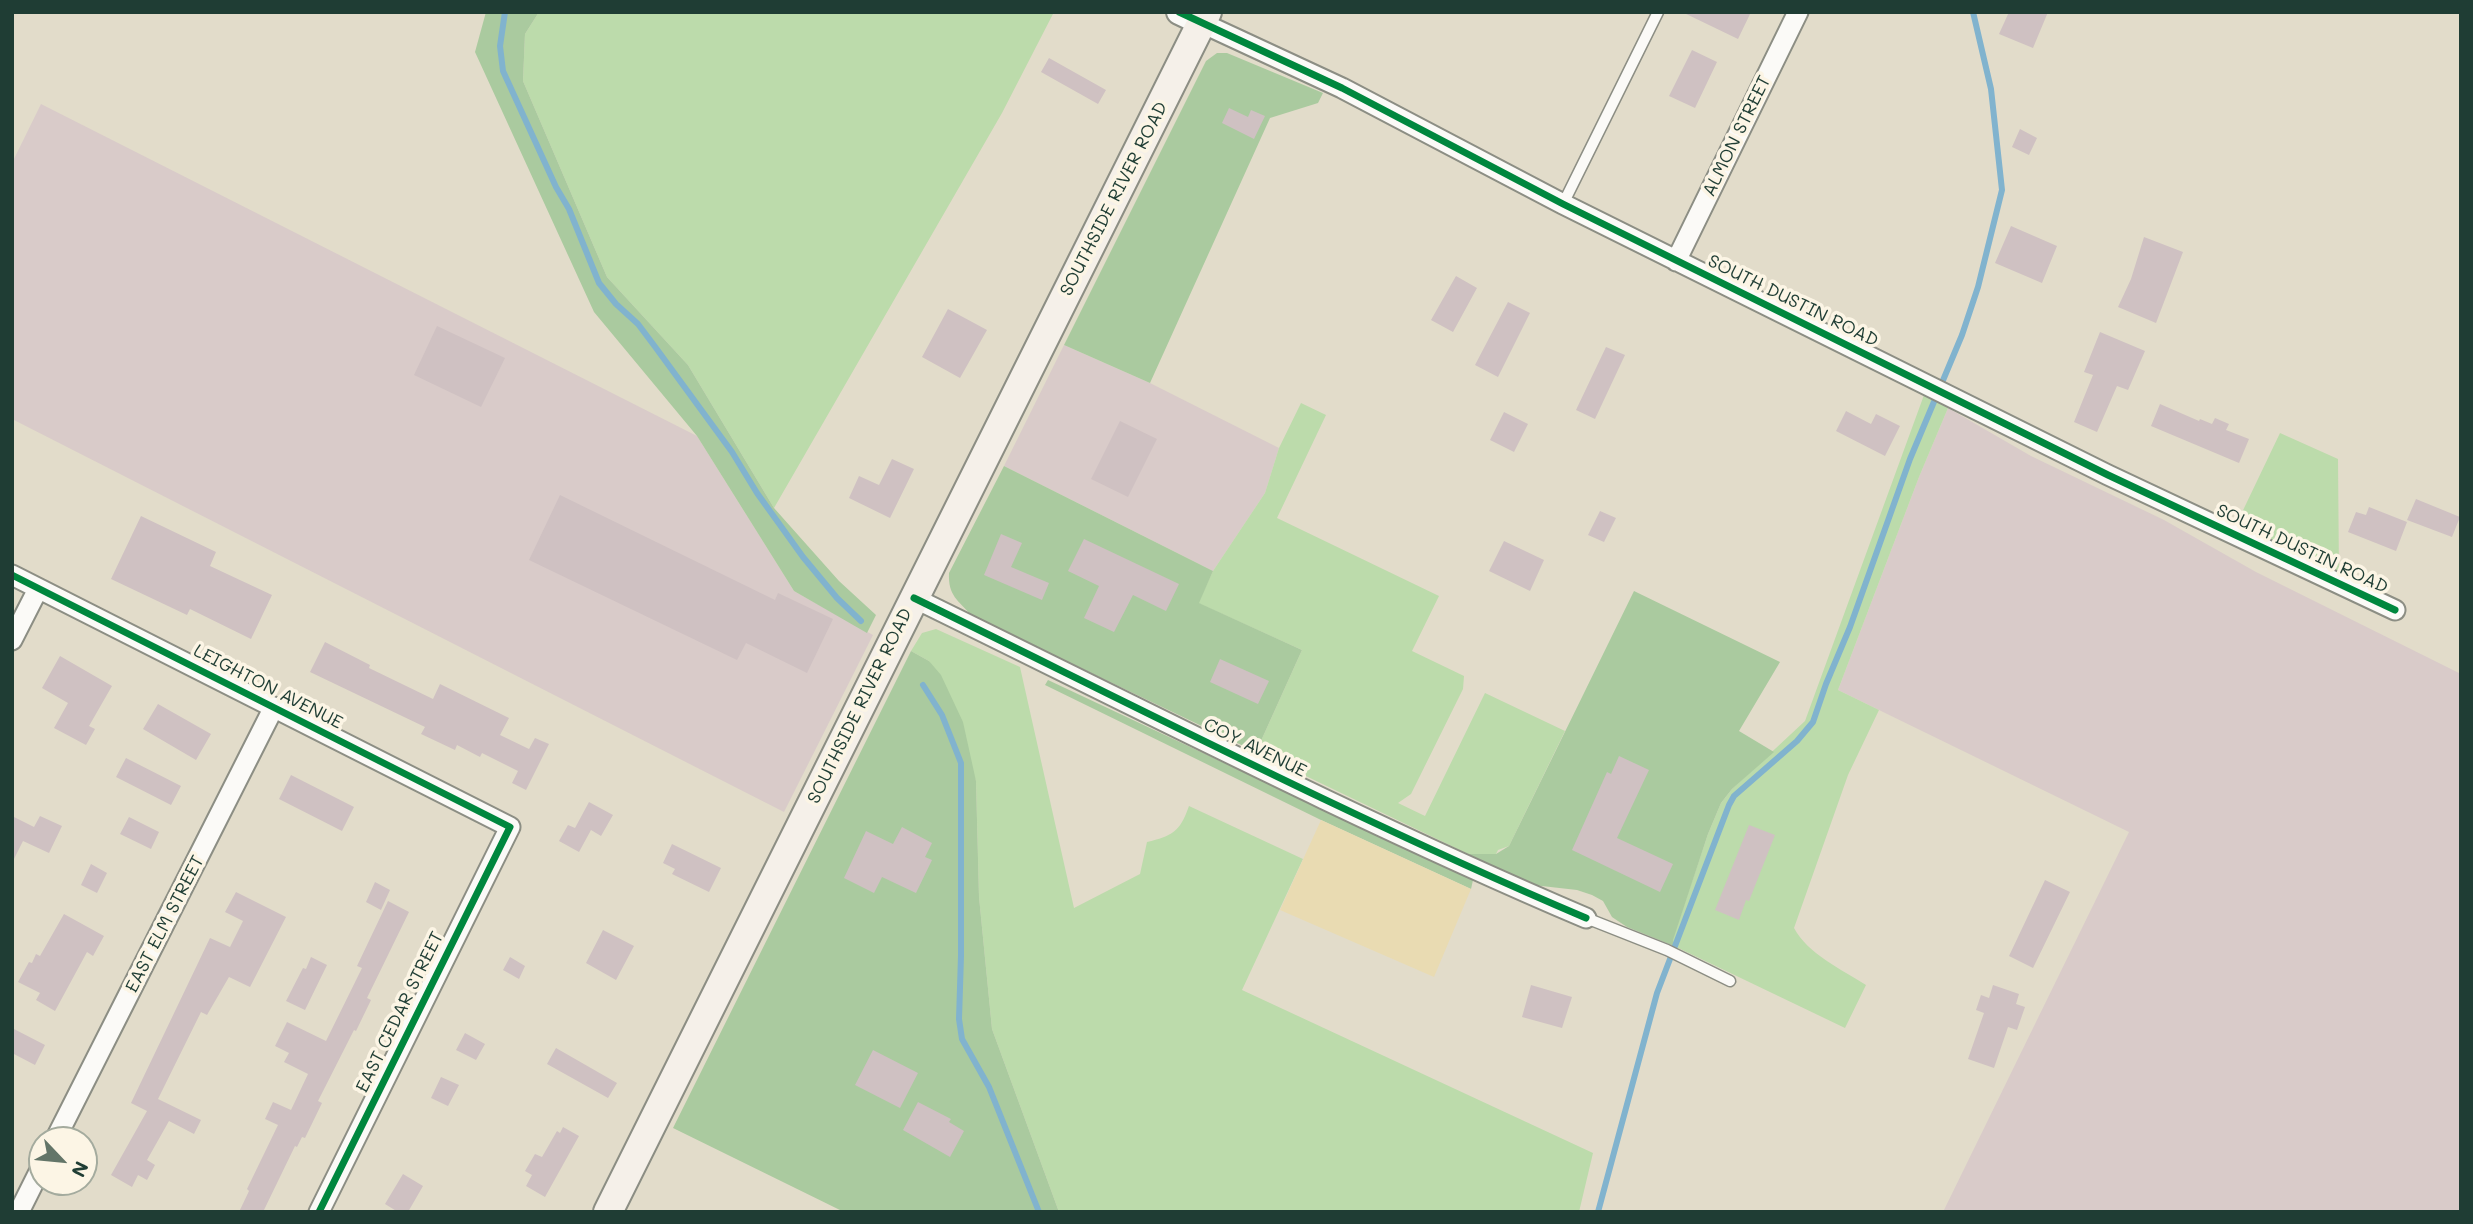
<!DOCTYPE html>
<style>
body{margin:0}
#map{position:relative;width:2473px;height:1224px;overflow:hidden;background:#e2dcca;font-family:Mali,sans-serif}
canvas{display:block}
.frame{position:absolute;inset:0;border:14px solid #1f3d34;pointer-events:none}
.north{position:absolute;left:28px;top:1126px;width:70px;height:70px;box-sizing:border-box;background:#fcf5e5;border:2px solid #a4ab9e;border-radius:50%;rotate:116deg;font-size:19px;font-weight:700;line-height:28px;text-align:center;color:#1f3d34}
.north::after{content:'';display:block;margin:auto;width:24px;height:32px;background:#637568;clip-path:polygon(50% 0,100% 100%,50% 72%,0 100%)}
</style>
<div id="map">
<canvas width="2473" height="1224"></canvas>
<div class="frame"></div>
<div class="north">N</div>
</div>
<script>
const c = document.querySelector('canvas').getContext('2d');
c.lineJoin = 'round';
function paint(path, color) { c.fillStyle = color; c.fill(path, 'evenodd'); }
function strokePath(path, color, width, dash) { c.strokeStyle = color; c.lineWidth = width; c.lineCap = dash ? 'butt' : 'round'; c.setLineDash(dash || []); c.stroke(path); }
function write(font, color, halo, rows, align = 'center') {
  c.font = font + ' Mali,sans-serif'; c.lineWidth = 7; c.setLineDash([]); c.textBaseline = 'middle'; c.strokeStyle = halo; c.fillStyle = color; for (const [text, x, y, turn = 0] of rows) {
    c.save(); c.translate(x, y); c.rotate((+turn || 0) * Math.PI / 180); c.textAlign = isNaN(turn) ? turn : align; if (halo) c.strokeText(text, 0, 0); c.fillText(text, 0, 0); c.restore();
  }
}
paint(new Path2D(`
 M41 104 697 436 794 591 873 635 784 812 12 419V163Z
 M1064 345 1150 383 1279 448 1265 493 1213 571 1004 466Z
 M1948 408 2031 456 2164 520 2256 572 2461 674V1212H1943L2129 832 1838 690 1919 477Z`), '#d9cbc9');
paint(new Path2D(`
 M539 12H1054L1002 113 774 508 688 365 607 277 523 81 525 34Z
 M1924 395 1948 408 1919 477 1838 690 1879 710 1848 775 1794 928C1808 954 1841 969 1866 985L1845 1028 1674 946 1672 941 1708 834 1721 803 1732 789 1805 721Z
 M1301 403 1326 415 1277 518 1439 596 1412 651 1464 676 1463 689 1411 794 1398 803 1425 816 1485 693 1565 731 1509 846 1498 850 1496 854H1468L1256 752 1302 650 1198 603 1213 571 1265 493 1279 448Z
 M2280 433 2338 459 2339 576 2235 527Z
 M936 629 1020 667 1074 908 1140 874 1147 842C1172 836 1180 832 1189 806L1303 859 1242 990 1593 1153 1579 1212H1059L992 1029 979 897 976 781 929 661 911 651 922 633Z`), '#bcdbab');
paint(new Path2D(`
 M486 12H539L525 34 523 81 607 277 688 365 774 508 839 581 876 615 867 633 794 591 697 436 594 312 475 52Z
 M1217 53H1227L1323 93 1318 103 1270 118 1150 383 1064 345 1206 61Z
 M1004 466 1213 571 1199 603 1302 650 1256 752 972 616C958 600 948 596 949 573Z
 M1634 591 1780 662 1739 731 1774 752 1732 789 1721 803 1708 834 1673 940 1674 946 1627 927 1612 917 1603 901 1592 895 1577 890 1533 885 1468 854H1496L1509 846Z
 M911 651 929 661 941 675 963 722 976 781 979 897 992 1029 1059 1212H844L673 1128Z
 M1048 680 1473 880 1471 889 1321 820 1045 685Z`), '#aaca9f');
paint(new Path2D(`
 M1321 820 1471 889 1434 977 1280 910Z`), '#e9dbb2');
strokePath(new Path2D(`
 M505 12 500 46 503 71 556 187 569 209 599 283 616 304 638 324 656 348 732 452 757 493 803 557 837 598 861 621
 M923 685 942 715 961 763V956L959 1019 962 1039 989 1087 1039 1212
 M1598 1212 1657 993 1729 805 1734 796 1797 741 1813 722 1826 684 1850 627 1910 459 1962 335 1978 287 2002 190 1991 89 1973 12`), '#81b3ce', 6);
paint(new Path2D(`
 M1682 12H1751L1738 39Z
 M2009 12H2048L2033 48 1999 34Z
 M1692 50 1717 62 1695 108 1669 96Z
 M1049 58 1106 90 1098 104 1041 72Z
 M1229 108 1248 117 1251 110 1265 116 1254 139 1222 123Z
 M2020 129 2037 138 2029 155 2012 147Z
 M2011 226 2057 246 2042 283 1995 263Z
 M2144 237 2183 252 2156 323 2118 307 2131 279Z
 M1456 276 1477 288 1453 332 1431 320Z
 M1508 302 1530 313 1498 377 1475 365Z
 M948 309 987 330 960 378 922 357Z
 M437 326 505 358 481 407 414 375Z
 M2100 332 2145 351 2128 390 2117 386 2097 432 2074 422 2093 375 2084 372Z
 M1606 347 1625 355 1595 419 1576 410Z
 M2160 404 2199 421 2200 419 2212 424 2215 418 2229 424 2226 430 2249 439 2239 463 2151 426Z
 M1846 411 1871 424 1876 414 1900 426 1885 456 1836 431Z
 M1504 412 1528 424 1514 452 1490 440Z
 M1120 421 1157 439 1128 497 1091 479Z
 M892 459 914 469 890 518 849 498 859 476 879 485Z
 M560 495 775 600 778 593 833 619 807 673 746 643 737 660 529 560Z
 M2416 499 2460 517 2452 537 2407 520Z
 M2369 507 2407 522 2396 551 2348 532 2356 512 2366 515Z
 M1600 511 1616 518 1604 542 1588 535Z
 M141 516 216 552 210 566 272 595 251 639 190 609 187 615 111 579Z
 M1001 534 1022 543 1011 567 1049 583 1042 600 984 575Z
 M1084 539 1179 584 1166 611 1133 595 1114 632 1084 618 1099 586 1068 571Z
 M1504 541 1544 560 1530 591 1489 571Z
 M325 642 370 665 369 668 433 699 440 684 509 718 500 735 529 749 535 738 549 744 526 790 512 783 518 771 482 753 480 757 457 745 455 750 421 734 425 727 310 672Z
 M60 656 112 686 89 726 95 729 86 745 54 728 68 703 42 688Z
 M1220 659 1269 681 1258 704 1210 682Z
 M158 704 211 734 196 760 143 729Z
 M1619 756 1649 770 1617 838 1673 864 1660 892 1572 850 1607 772 1611 774Z
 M126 758 181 786 171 805 116 777Z
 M291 775 354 807 342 831 279 799Z
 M589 802 613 815 601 836 591 830 579 852 559 841 568 825 575 828Z
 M12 816 34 827 40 816 62 826 49 853 23 841 12 863Z
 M129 817 159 832 151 849 120 834Z
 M1749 825 1775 835 1749 901 1746 900 1739 920 1715 910Z
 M902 827 932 843 925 857 932 860 916 893 882 877 874 893 844 878 866 831 893 844Z
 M672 844 721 868 709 892 672 874 675 869 663 863Z
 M91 864 107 873 97 893 81 885Z
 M2045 880 2070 892 2033 968 2009 956Z
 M375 882 390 890 381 910 366 902Z
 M236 892 286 917 250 987 229 977 207 1015 201 1012 158 1099 201 1120 194 1134 169 1121 147 1160 155 1165 147 1180 138 1175 132 1187 111 1175 147 1111 131 1103 210 938 230 947 243 921 225 912Z
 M388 901 409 912 367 998 371 1000 356 1031 354 1030 318 1101 322 1103 305 1138 302 1137 297 1147 295 1146 263 1212H239L249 1191 247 1189 278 1125 265 1119 273 1102 291 1110 308 1074 284 1062 289 1053 275 1046 287 1022 326 1041 362 968 357 966Z
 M64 914 104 936 93 956 87 952 55 1011 36 1000 40 993 18 982 29 962 32 963 36 954 40 956Z
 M603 930 634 946 616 980 586 963Z
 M311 957 327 965 305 1010 286 1001 303 968 306 969Z
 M510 957 525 966 519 979 503 970Z
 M1531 985 1572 997 1562 1028 1522 1017Z
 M1993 985 2019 994 2016 1004 2025 1007 2017 1030 2008 1027 1994 1068 1968 1059 1984 1013 1976 1010 1981 995 1989 998Z
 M12 1028 45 1045 35 1065 12 1053Z
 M465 1033 485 1044 476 1060 456 1050Z
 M556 1048 617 1083 608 1098 547 1064Z
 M873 1050 918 1073 900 1108 855 1085Z
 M441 1077 459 1085 448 1106 431 1098Z
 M918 1102 951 1119 949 1122 964 1131 950 1157 903 1130Z
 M563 1127 579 1136 545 1197 526 1186 532 1175 525 1171 535 1154 542 1157 557 1131 560 1133Z
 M403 1174 423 1186 408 1212H398L385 1204Z`), '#cfc1c2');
const service = new Path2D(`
 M1563 204 1658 12
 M1586 918 1667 950 1730 981`);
const minor = new Path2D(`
 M1202 23 1342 88 1563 204 2108 475 2395 610
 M1676 261 1798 12
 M12 575 510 827 319 1212
 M914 598C1137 707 1358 821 1586 918
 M12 640 38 589
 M55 1140 274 707
 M19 1212 42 1166`);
const tertiary = new Path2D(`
 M1179 12 1202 23`);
const secondary = new Path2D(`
 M608 1212 1207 12`);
strokePath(service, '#8c8e84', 13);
strokePath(minor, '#8c8e84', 23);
strokePath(tertiary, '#8c8e84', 28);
strokePath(secondary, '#8c8e84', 32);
strokePath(service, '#fbfaf7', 10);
strokePath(minor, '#fbfaf7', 19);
strokePath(tertiary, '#fbfaf7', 24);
strokePath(secondary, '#f5f0e9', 28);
strokePath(new Path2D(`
 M1179 12 1342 88 1563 204 2108 475 2395 610
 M12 575 510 827 319 1212
 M914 598C1137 707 1358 821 1586 918`), '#00873e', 7);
write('18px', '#1f3d34', '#fcf5e5', [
 ["ALMON STREET",1737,136,-64],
 ["SOUTHSIDE RIVER ROAD",1114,199,-63],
 ["SOUTH DUSTIN ROAD",1793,301,26],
 ["SOUTH DUSTIN ROAD",2302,549,25],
 ["LEIGHTON AVENUE",268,687,27],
 ["SOUTHSIDE RIVER ROAD",860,706,-64],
 ["COY AVENUE",1255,748,26],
 ["EAST ELM STREET",165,924,-63],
 ["EAST CEDAR STREET",400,1012,-64]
]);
</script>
